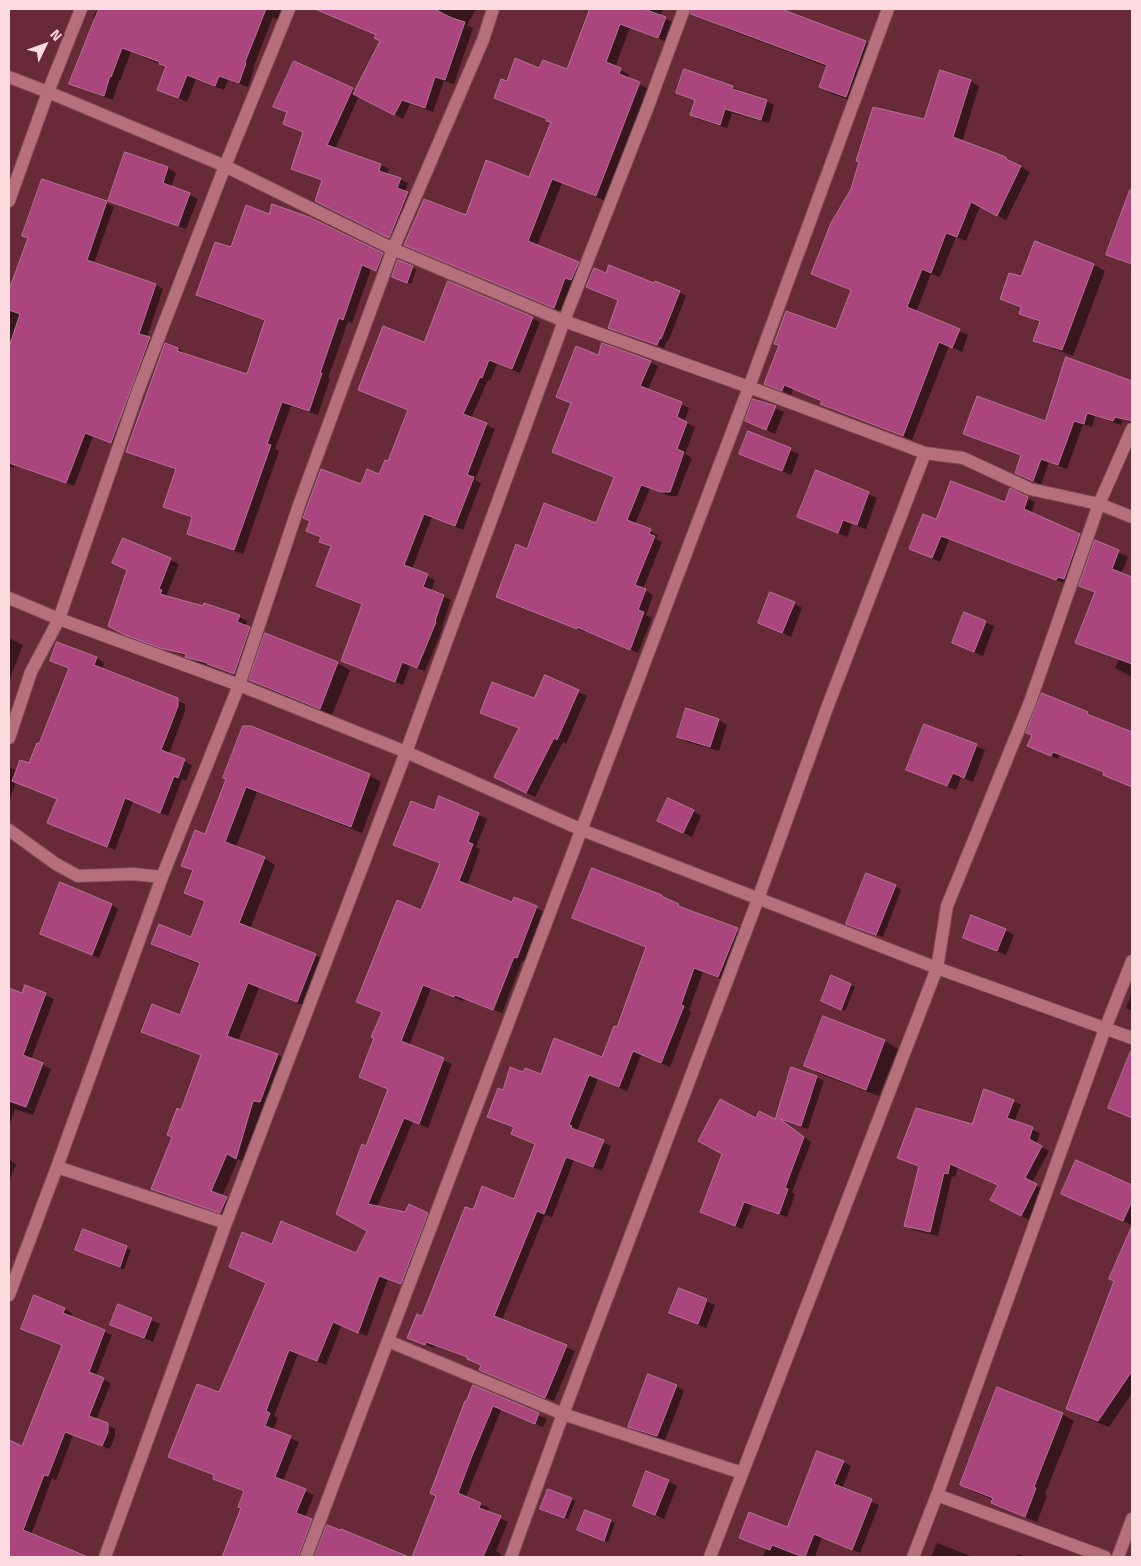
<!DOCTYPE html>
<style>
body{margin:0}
#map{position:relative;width:1141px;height:1566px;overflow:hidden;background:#682a38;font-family:"Titillium Web",sans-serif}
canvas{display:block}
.frame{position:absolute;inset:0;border:10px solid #fcdce0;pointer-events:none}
.north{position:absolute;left:20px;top:20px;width:50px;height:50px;-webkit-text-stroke:4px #682a38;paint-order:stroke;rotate:48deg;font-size:14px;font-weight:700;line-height:20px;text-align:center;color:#fcdce0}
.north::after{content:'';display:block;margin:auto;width:18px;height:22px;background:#fcdce0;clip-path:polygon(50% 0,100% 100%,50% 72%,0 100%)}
</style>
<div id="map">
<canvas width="1141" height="1566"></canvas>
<div class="frame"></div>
<div class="north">N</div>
</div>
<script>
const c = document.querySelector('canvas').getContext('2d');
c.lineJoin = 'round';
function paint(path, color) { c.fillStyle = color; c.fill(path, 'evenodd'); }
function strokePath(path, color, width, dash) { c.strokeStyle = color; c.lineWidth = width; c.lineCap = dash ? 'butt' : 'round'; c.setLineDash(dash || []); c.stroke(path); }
paint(new Path2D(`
 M97 9H285L280 20 273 17 253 68 254 69 248 87 228 80 224 90 196 79 187 102 159 89 167 67 131 52 120 81 119 80 113 100 79 88 71 83 96 19 93 17Z
 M314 9H476L467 25 473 28 454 84 444 81 433 112 410 104 403 119 359 96 335 149 381 165 389 169 387 175 400 179 408 183 405 192 416 198 397 241 324 205 323 181 292 168 304 133 284 124 288 113 275 107 352 89 356 91 381 41 377 35Z
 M582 9H663L660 16 675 23 667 42 630 28 615 67 629 75 628 79 649 89 606 201 562 183 537 246 587 268 563 312 405 244 466 217 530 179 552 122 496 97 508 83 540 70 567 71 590 12Z
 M717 9H778L866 42 879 49 859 104 833 94 820 87 828 67 725 28 712 20Z
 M970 81 979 86 962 142 1006 158 1030 172 1006 220 980 206 966 241 956 237 940 277 931 274 916 312 968 335 962 352 949 346 912 440 831 409 822 403 823 402 793 389 791 395 765 383 836 331 852 291 812 274 925 120Z
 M732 87 740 91 739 93 767 101 774 105 769 123 732 113 727 128 698 119 691 114 696 101 678 93Z
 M126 154 168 168 176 173 171 187 198 199 186 229 118 205 110 201Z
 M106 203 114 207 94 263 156 285 163 289 147 337 157 343 119 446 93 437 74 486 15 466 14 468 9 466V292L29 238 24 235Z
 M1126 203 1132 206V265L1108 254Z
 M231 249 382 254 391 259 385 274 371 269 352 323 348 322 328 378 330 379 318 415 291 406 275 449 279 451 243 554 197 538 188 533 193 518 173 511 165 507 177 470 135 456 127 451 177 357 179 349 186 354 185 355 247 376 266 321 206 300 197 295Z
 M1094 265 1105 271 1073 356 1046 346 1035 340 1041 323 1020 313 1022 308 1002 298 1022 278Z
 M412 267 416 270 411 284 397 278Z
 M607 274 655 285 679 292 686 296 668 342 667 341 664 348 610 328 620 301Z
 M532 318 540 322 520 373 497 364 490 381 488 380 471 418 495 429 475 480 481 483 463 530 432 517 412 569 435 580 431 591 451 600 442 627H443L425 671 410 666 403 685 350 665 342 660 363 605 326 590 332 547 321 541 322 538 308 531 311 522 305 518 380 476 389 462 409 411 359 390 425 344Z
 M599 356 650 362 658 366 648 390 689 408 684 422 695 427 685 454 692 458 677 496H670L650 488 635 524 658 535 656 539 662 542 643 589 653 595 646 615 652 618 638 653 586 631 585 632 498 596 528 550 596 525 615 477Z
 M1066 358 1132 382V423L1123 420 1121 425 1095 416 1092 427 1083 424 1067 469 1049 462 1041 485 1025 477 1022 456 973 438 965 434 1046 423Z
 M759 401 784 412 775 434 746 421Z
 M748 432 799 454 791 475 740 453Z
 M816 472 877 498 866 529 852 524 847 537 799 516Z
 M1027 498 1035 502 1031 514 1087 540 1072 583 1066 580 1064 583 949 540 940 562 911 549 937 521Z
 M123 539 179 564 167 594 169 596V598L239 617 247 621 246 627 258 633 242 678 195 661 187 656 135 639 118 630 128 570Z
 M1096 542 1128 557 1121 574 1132 578V677L1115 668 1119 660 1086 648 1077 643 1096 593 1081 585Z
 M794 603 802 608 791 637 759 622Z
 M965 613 994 626 983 656 954 643Z
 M9 638 23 645 9 681Z
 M58 644 97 658 104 663 102 669 185 704V711L169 754 192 765 186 781 182 779 168 816 133 801 115 850 49 823 63 800 16 781 9 802V767L17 771 30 765 40 746 70 668 59 664Z
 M337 663 350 670 332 715 263 687 251 680Z
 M545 676 587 696 566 744 563 742 535 797 504 782 520 729 482 712 535 700Z
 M1087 713 1094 717 1106 773 1060 754 1058 759 1028 746Z
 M719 720 727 725 719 751 687 742 679 737Z
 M925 725 985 750 973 782 961 777 956 790 908 770Z
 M251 727 370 776 381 782 362 833 257 792 236 847 264 858 275 865 250 929 315 955 326 961 308 1007 259 988 238 1041 278 1055 289 1062 247 1164 238 1159 222 1197 237 1205 232 1218 164 1194 153 1188 202 1056 154 1038 143 1031 180 1017 201 965 164 950 152 944 191 939 206 902 186 892 194 872 182 865 206 835Z
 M440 798 487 819 476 847 480 849 467 886 513 904 515 899 545 912 526 962 522 961 502 1013 464 998 463 1001 431 988 409 1046 452 1064 428 1128 413 1121 377 1207 406 1213 427 1214 435 1219 409 1288 388 1279 367 1336 341 1326 326 1365 298 1354 274 1416 278 1418 273 1430 299 1442 283 1481 314 1495 305 1518 319 1525 307 1557H223L242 1508 245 1492 222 1483 214 1478 215 1476 178 1461 220 1394 267 1283 231 1267 273 1246 356 1255 368 1230 366 1147 389 1089 383 1013 358 1001 422 911 441 864 395 844 435 811Z
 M693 811 701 816 692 837 667 825Z
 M895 886 901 890 883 937 848 923Z
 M661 896 687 910 745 934 726 981 703 972 689 1010 691 1012 670 1067 641 1055 627 1091 598 1079 577 1131 611 1146 602 1171 574 1160 552 1217 545 1215 502 1320 575 1351 554 1401 489 1374 481 1370 482 1366 468 1358 435 1346 434 1348 409 1337 423 1317 473 1211 515 1200 537 1145 512 1134 515 1128 489 1116 503 1091 524 1073 542 1076 603 1059 618 1029 647 947 582 922 574 917Z
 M112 905 118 909 99 958 48 937Z
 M1005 930 1014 935 1006 955 964 937Z
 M832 977 855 987 845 1011 826 1003Z
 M26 987 54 999 31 1059 51 1069 33 1115 15 1109 9 1126V989L22 995Z
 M1132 992V1011L1126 1008Z
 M824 1017 885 1041 898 1049 879 1096 818 1073 806 1065Z
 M816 1077 824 1081 808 1129 783 1121 811 1142 792 1192 795 1194 787 1217 752 1205 742 1229 701 1212 724 1154 757 1120 776 1121Z
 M1013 1101 1021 1105 1014 1122 1040 1133 1036 1144 1049 1151 1032 1183 1044 1190 1029 1220 999 1204V1185L958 1168 955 1177 952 1176 938 1236 913 1230 906 1226 920 1167 899 1158 972 1126Z
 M9 1160 16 1164 9 1182Z
 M1077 1161 1132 1186V1225L1071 1198Z
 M84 1231 131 1250 124 1269 80 1252Z
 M1125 1247 1132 1250V1393L1109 1427 1079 1415 1068 1408 1115 1281Z
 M679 1290 715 1305 706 1328 670 1312Z
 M119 1306 160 1324 153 1342 112 1324Z
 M64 1309 72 1313 70 1317 112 1335 96 1376 111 1383 96 1420 115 1429V1436L110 1449 73 1435 56 1480 52 1478 31 1535 70 1552 68 1557H9V1442L23 1447 63 1345 30 1333Z
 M676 1386 684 1391 665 1440 638 1431 629 1426Z
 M474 1387 547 1419 543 1427 501 1410 466 1497 489 1508 487 1512 508 1522 496 1551 501 1554 500 1557H419L414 1555 437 1496Z
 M1062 1414 1074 1421 1045 1494 1047 1496 1037 1522 1004 1509 993 1503 994 1500 972 1491 961 1485Z
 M843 1462 851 1466 842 1489 879 1505 860 1553 822 1537 815 1557H763L766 1549 741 1538 788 1529Z
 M668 1481 677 1486 664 1519 634 1505Z
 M571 1499 575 1501 568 1519 545 1510Z
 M585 1511 615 1523 608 1542 582 1532Z
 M327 1527 342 1530 409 1557H316Z
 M937 1543 973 1557H931Z
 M1018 1554 1027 1557H1016Z`), '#0007');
const building = new Path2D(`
 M99 9H266L245 62 246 63 239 83 219 76 215 86 187 75 178 98 157 90 166 66 159 64 160 62 122 48 111 77 110 76 104 96 69 84Z
 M315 9H434L452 18 465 22 445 80 435 77 425 108 402 100 394 115 353 94 380 41 374 38 376 35Z
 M586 9H644L666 17 658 38 620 24 606 62 621 68 619 74 640 82 596 196 552 179 528 241 579 262 571 280 565 278 554 308 404 245 424 199 466 215 486 160 529 177 551 122 546 121 547 119 494 98 501 79 507 81 515 58 539 68 543 60 567 69 589 11Z
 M692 9H781L866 41 846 97 819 87 827 65 691 14Z
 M294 61 353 88 327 145 381 164 379 171 401 178 397 188 408 192 389 238 315 201 322 180 291 169 303 132 283 124 287 112 273 107Z
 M684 69 733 86 732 89 767 100 761 120 725 109 720 125 690 115 695 100 676 93Z
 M940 70 971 80 953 137 1006 157V159L1021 166 997 216 971 202 957 237 946 233 931 273 922 269 907 307 960 329 952 348 939 342 903 436 820 404 822 401 784 385 782 391 764 384 779 345 774 344 786 311 836 329 851 290 811 274 831 223 851 189 859 162 856 161 873 107 924 119Z
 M125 152 168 167 163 183 190 193 178 226 108 201Z
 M42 179 107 201 87 260 156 284 139 334 150 337 111 443 85 433 66 483 9 463V347L20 314 9 310V290L28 238 22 236Z
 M1130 190 1132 191V264L1106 255Z
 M272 204 309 217 383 253 376 271 362 265 343 320 339 318 320 373H322L309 411 282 402 267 444 271 445 234 550 187 534 192 517 163 507 176 469 126 452 165 343 178 348 177 351 247 374 265 320 196 295 215 242 231 247 246 205 269 214Z
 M1035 241 1094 264 1062 350 1033 341 1040 321 1019 314 1021 307 1000 299 1009 273 1021 276Z
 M398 260 413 266 407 283 392 277Z
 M609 265 654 283 655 281 680 291 661 339 660 338 657 345 608 328 618 300 586 287 594 268 606 273Z
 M448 281 533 317 512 369 489 360 482 378 480 377 463 414 487 423 467 475 474 477 455 526 424 514 404 565 428 574 423 587 444 595 435 621 436 622 417 668 402 662 395 682 341 661 362 604 316 586 331 546 319 542 321 537 306 531 310 521 303 518 321 469 361 484 367 469 379 474 385 460 388 461 408 410 358 390 383 326 424 342Z
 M602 343 651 361 640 386 682 402 677 417 687 422 677 449 684 452 670 492H661L641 485 627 520 651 529 649 534 655 536 635 585 646 589 638 610 644 612 630 650 577 627V629L496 597 516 544 527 549 544 503 596 523 614 477 552 452 571 403 556 397 576 346 598 355Z
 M1066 357 1132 381V421L1115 417 1113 421 1087 413 1084 424 1074 421 1058 465 1041 459 1033 481 1015 473 1021 455 963 434 977 396 1045 421Z
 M753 399 776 406 766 430 745 421Z
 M748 431 791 448 782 471 739 454Z
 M816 470 869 492 857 525 843 520 838 533 797 517Z
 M951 481 1005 502 1010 488 1028 497 1024 509 1080 534 1064 579 1058 577 1056 580 941 536 932 558 909 549 923 514 936 519Z
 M123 538 171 558 159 589 162 590 160 594 203 606 204 603 240 615 237 622 250 627 234 674 207 664V663L185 657 186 654 160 648 125 635 108 626 127 570 112 563Z
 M1095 540 1119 550 1112 569 1132 577V664L1075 643 1095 592 1079 586Z
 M770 592 795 602 782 633 758 623Z
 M964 612 986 621 974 652 952 643Z
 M265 633 338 662 320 709 249 680Z
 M57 642 97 657 94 665 178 698V706L161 750 185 759 178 778 174 776 160 813 125 798 107 847 47 823 57 799 12 781 20 760 29 763 37 743 39 744 69 668 50 661Z
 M545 675 579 690 557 740 554 738 526 793 494 777 519 728 480 713 492 682 534 698Z
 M1042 693 1088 712 1087 714 1132 732V787L1103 775 1104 772 1053 752 1051 756 1027 746 1032 735 1026 733Z
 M686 708 719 719 710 747 677 737Z
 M924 724 977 744 964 778 953 773 947 786 906 770Z
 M243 726H251L370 774 351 827 246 787 225 842 265 857 239 923 316 954 297 1002 248 983 227 1036 278 1054 260 1102 253 1101 236 1159 227 1154 211 1191 227 1197 220 1213 151 1189 172 1137 167 1135 177 1108 181 1110 201 1055 141 1032 152 1004 180 1015 200 963 151 944 159 924 191 937 205 901 184 893 193 870 181 866 195 830 205 834 226 779 223 778Z
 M439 796 479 813 468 842 473 844 459 881 512 902 514 897 537 906 517 958 514 957 493 1010 455 995 454 997 423 985 401 1041 444 1058 419 1124 404 1118 368 1204 405 1212 409 1204 428 1213 401 1284 379 1276 358 1333 333 1322 317 1361 289 1350 266 1411 270 1413 265 1426 291 1436 275 1477 306 1489 296 1513 312 1519 298 1557H222L241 1508 238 1507 244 1491 213 1479 214 1475 168 1457 197 1384 219 1392 266 1283 229 1267 242 1232 272 1244 281 1221 356 1253 367 1231 336 1214 362 1144 366 1146 388 1089 359 1077 374 1038 371 1037 382 1012 356 1002 397 900 421 910 440 863 393 845 411 801 434 810Z
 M668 798 694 810 683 833 657 821Z
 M592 868 662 895 661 896 679 904 678 906 738 928 718 977 694 968 681 1005 684 1006 661 1063 633 1051 619 1087 589 1075 569 1125 572 1126 571 1128 604 1140 593 1167 566 1157 544 1214 537 1211 494 1316 567 1345 545 1398 479 1370 481 1365 467 1359V1357L426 1342 425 1345 407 1338 417 1314 422 1316 465 1207 472 1209 474 1208 482 1186 514 1199 535 1144 511 1134 514 1127 487 1117 498 1088 503 1090 510 1067 523 1072 525 1068 541 1074 554 1038 602 1057 614 1026 617 1027 646 947 572 918Z
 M866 873 896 885 876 935 846 924Z
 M60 882 112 904 92 955 40 934Z
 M971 915 1006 929 997 951 963 938Z
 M831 975 851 984 841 1010 821 1001Z
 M25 985 46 993 23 1055 43 1063 26 1107 9 1101V988L22 993Z
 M823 1016 885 1040 866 1090 804 1066Z
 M1131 1051H1132V1118L1108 1108Z
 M791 1067 817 1076 801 1126 780 1119 804 1137 785 1188 788 1189 779 1214 744 1202 735 1226 700 1212 722 1154 698 1141 720 1099 756 1118 759 1111 775 1119Z
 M984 1089 1014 1100 1007 1118 1033 1127 1029 1139 1042 1146 1025 1178 1037 1184 1021 1216 990 1200 998 1185 950 1164 948 1174 944 1173 930 1232 904 1226 919 1166 897 1158 916 1108 972 1124Z
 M1076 1160 1132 1185V1201L1123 1221 1061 1194Z
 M1132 1226V1371L1098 1421 1066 1409 1114 1281 1109 1279Z
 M83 1229 127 1246 120 1267 75 1250Z
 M679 1288 707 1299 698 1324 669 1313Z
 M34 1295 65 1308 63 1313 105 1330 89 1372 104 1378 89 1416 108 1423V1432L102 1446 65 1432 48 1476 44 1475 23 1530 88 1557H9V1440L22 1446 62 1345 21 1329Z
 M118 1304 152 1318 144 1338 110 1325Z
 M648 1374 677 1385 657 1436 628 1427Z
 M473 1385 539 1413 535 1424 493 1406 472 1456 458 1493 481 1503 479 1508 501 1516 483 1557H412L436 1496 430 1493 465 1401H466Z
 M997 1387 1063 1413 1034 1487 1036 1488 1025 1517 991 1503 993 1498 960 1485Z
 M817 1451 844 1461 834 1484 872 1499 852 1550 814 1534 805 1557H803L772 1545 770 1550 739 1538 749 1512 787 1527Z
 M646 1471 669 1480 655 1515 633 1506Z
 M548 1489 572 1498 564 1518 540 1509Z
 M585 1510 611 1520 604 1541 577 1530Z
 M327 1525 340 1530 341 1529 409 1557H315Z`);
paint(building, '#ab457e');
strokePath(building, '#b47494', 1);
const street = new Path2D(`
 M9 77 48 92 225 166 393 249 564 321 749 387 925 453 963 458 1030 489 1099 504 1132 517
 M9 201 48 92 81 9
 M9 598 59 619 239 685 406 752 582 830 937 968 1132 1038
 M9 738 31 672 59 619 138 391 225 166 289 9
 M9 830 56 864 78 876 133 874 162 877
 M57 1167 226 1223
 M9 1295 57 1167 162 877 239 685 299 505 393 249 483 40 493 9
 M388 1341 563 1414 742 1473
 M937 1495 1105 1557
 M105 1557 226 1223 406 752 564 321 647 109 684 9
 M306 1557 749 387 888 9
 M511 1557 563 1414 758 899 827 708 925 453
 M710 1557 937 968 947 906 1030 702 1099 504 1132 429
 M913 1557 937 1495 1105 1029 1132 961
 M1118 1557 1132 1519`);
strokePath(street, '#7c4855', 14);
strokePath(street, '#b6707d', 12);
</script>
